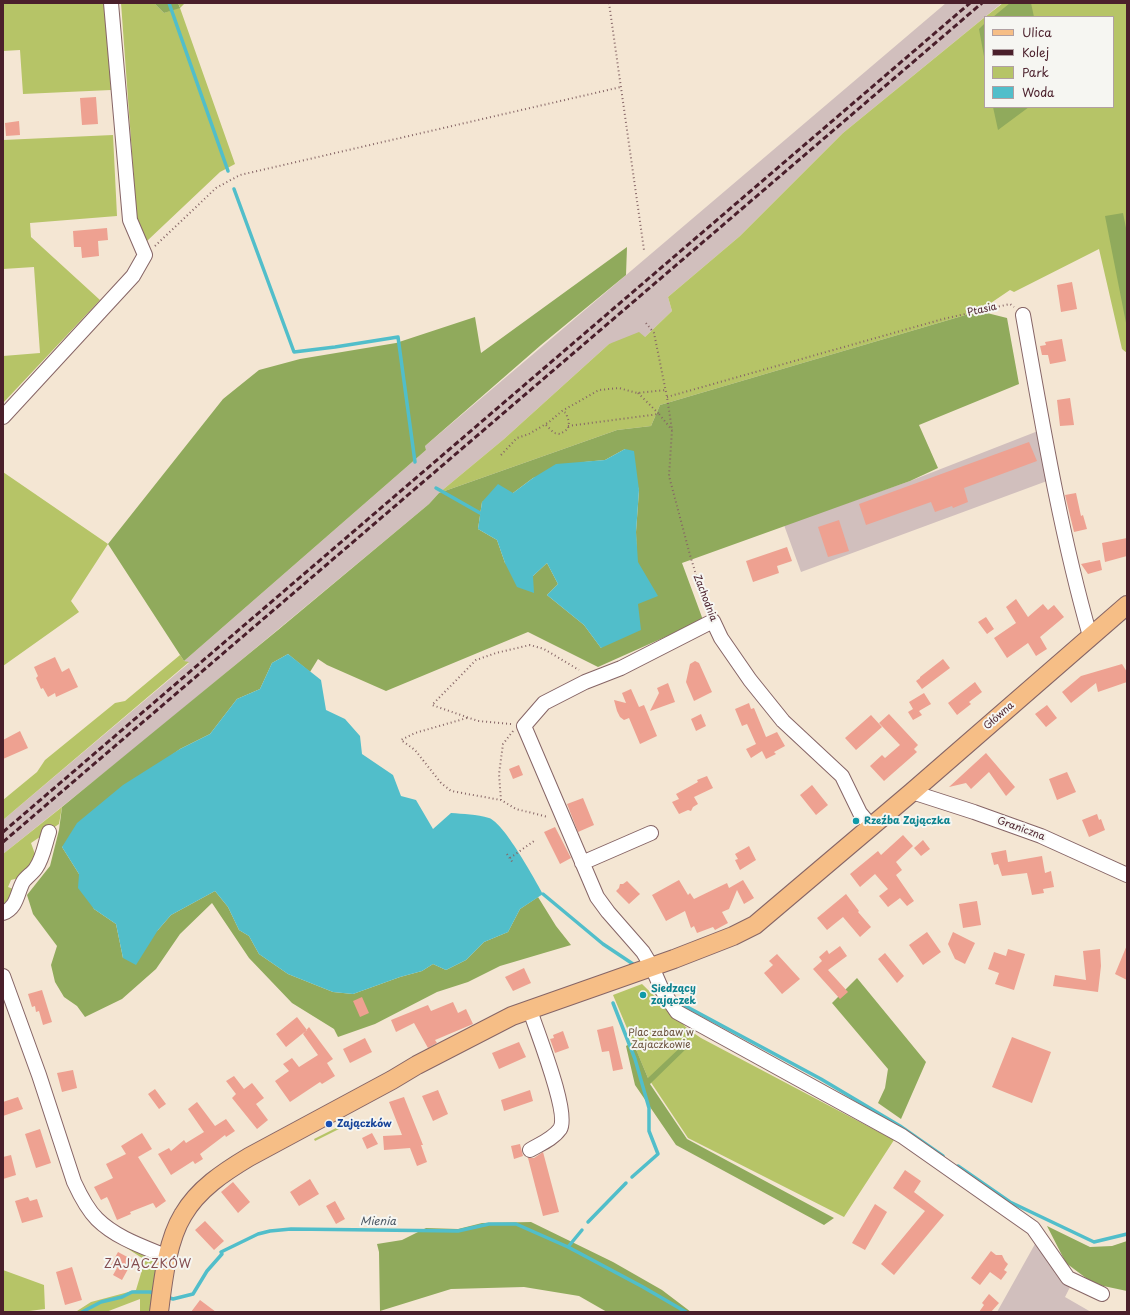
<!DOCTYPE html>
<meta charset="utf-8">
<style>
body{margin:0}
#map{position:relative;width:1130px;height:1315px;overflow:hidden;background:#f4e6d3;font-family:"Playpen Sans",sans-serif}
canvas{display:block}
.frame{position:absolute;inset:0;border:4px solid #4a1f2b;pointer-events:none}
.legend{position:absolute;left:984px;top:16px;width:130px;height:92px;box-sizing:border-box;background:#f6f6f2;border:1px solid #b1a0a2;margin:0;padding:5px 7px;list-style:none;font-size:12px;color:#4a1f2b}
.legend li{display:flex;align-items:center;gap:8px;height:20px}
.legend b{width:20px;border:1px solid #b1a0a2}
</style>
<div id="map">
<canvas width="1130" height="1315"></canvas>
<div class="frame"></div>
<ul class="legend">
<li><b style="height:5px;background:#f6be86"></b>Ulica</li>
<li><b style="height:5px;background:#4a1f2b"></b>Kolej</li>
<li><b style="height:11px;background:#b6c467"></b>Park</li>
<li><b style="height:11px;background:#51beca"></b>Woda</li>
</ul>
</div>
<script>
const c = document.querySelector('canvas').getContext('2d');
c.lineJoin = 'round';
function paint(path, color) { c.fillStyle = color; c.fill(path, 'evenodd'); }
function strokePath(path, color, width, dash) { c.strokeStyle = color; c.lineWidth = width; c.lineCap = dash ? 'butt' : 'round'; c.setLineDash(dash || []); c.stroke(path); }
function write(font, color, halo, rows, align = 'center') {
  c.font = font + ' "Playpen Sans",sans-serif'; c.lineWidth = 4; c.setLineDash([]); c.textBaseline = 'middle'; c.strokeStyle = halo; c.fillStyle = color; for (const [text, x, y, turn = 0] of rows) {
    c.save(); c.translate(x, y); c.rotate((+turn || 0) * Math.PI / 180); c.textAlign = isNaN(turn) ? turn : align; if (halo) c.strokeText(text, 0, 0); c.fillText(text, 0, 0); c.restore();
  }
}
paint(new Path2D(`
 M946 3H1002L843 133 740 236 668 297 672 311 645 337 609 344 504 439 439 493 429 504 145 740 3 854V820L189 663 184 661 426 450 425 446 485 395Z
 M1038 431 1047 481 801 572 784 525 910 481Z
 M1035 1244 1071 1285 1065 1297 1091 1312H997Z`), '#d1bfbd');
paint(new Path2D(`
 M3 3H106L111 90 23 94 20 50 3 51Z
 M121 3H154L164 13 180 7 178 3H185L180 8 235 164 220 172 147 241 137 222Z
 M1003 3H1127V353L1122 349 1099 249 1014 292 1010 290 979 311 660 405 651 426 617 430 439 493 504 439 609 344 639 332 645 337 672 311 668 297 740 236 843 133 985 17V107H1113V17H985Z
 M113 135 117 216 30 223 31 237 100 300 3 403V356L40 353 34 267 3 269V140Z
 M3 472 108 544 71 601 79 612 3 666Z
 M180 655 184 661 189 662 3 820V800L37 772 45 760 115 703 125 701Z
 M62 807 59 824 31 843 35 854C29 870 28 876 11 880L8 887 16 890 3 908V854Z
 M642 984 689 1030 701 1038 894 1140 844 1217 688 1138 648 1078 613 995Z
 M346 1123 347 1125 315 1141 314 1139Z
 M120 1239 153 1256 159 1264 152 1312H140V1299L106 1312H66L77 1311 91 1302 136 1290 145 1260 119 1243Z
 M3 1270 44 1285 45 1309 21 1312H3Z`), '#b6c467');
paint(new Path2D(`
 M154 3H178L180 8 164 13Z
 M1010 3H1031L1034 17H993Z
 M985 23V62L979 29Z
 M993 107H1029L998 130Z
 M1123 213 1127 233V328L1105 216Z
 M627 247 626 275 541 345 425 446 426 450 184 661 108 544 223 399 259 370 300 359 396 343 475 317 481 353Z
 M979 311 1007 318 1019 384 919 425 938 468 910 481 682 563 703 620 598 667 528 632 386 691 327 665 318 659 310 672 288 654 272 663 260 689 237 699 210 734 180 749 164 761 62 847 79 874 94 909 116 924 123 958 158 930 171 915 215 891 228 907 239 930 249 936 259 954 288 974 333 992 353 994 400 977 422 971 433 964 446 970 466 960 484 942 508 932 520 909 538 897 556 926 571 945 500 966 468 982 437 992 375 1024 338 1037 334 1029 292 1003 249 958 212 903 180 934 156 969 122 999 85 1017 77 1006 64 997 55 982 51 965 57 946 33 914 27 895 50 866 59 830 62 807 278 630 429 504 439 493 617 430 651 426 660 405ZM625 449 639 490 636 532 638 604 601 648 584 625 547 595 558 584 547 563 533 576 505 563 497 540 478 529 482 502 513 493 533 478 584 462 605 460Z
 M857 978 926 1062 901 1119 878 1103 885 1088 888 1069 832 1003Z
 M633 1042 648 1078 686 1042 689 1046 650 1084 687 1139 834 1218 824 1225 676 1145 635 1085 626 1046Z
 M531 1222 613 1262 662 1290 691 1312H607L579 1296 524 1287 451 1289 380 1311 379 1252 377 1244 402 1240 426 1228 458 1229 482 1223Z
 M1047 1226 1090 1247 1112 1246 1127 1241V1291L1094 1284 1066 1263Z`), '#90aa5c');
paint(new Path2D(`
 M625 449 634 451 639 490 636 532 638 562 658 596 638 604 641 630 601 648 584 625 547 595 558 584 547 563 533 576 534 593 517 587 505 563 497 540 478 529 482 502 498 484 513 493 533 478 556 464 605 460Z
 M288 654 321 680 326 710 345 719 360 736 362 754 393 775 401 796 416 800 433 829 451 813C463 814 477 814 489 818 504 823 534 878 543 894L520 909 508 932 484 942 466 960 446 970 433 964 422 971 400 977 353 994 333 992 288 974 259 954 249 936 239 930 228 907 215 891 171 915 158 930 136 965 123 958 116 924 94 909 78 888 79 874 62 847 77 823 123 785 180 749 210 734 237 699 260 689 272 663Z`), '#51beca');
strokePath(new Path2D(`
 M169 3 228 171
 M234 189 294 352 335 347 398 337 415 462
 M436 488 480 513
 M543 894 603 944 636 966
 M678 1002 821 1079 900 1126 943 1156
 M613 1003 635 1059 649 1108V1131L658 1154 632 1177
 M958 1166 1010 1202 1094 1242 1127 1234
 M588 1222 626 1183
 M568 1247 582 1230
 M167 1297 173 1299 193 1294 207 1271 222 1254 221 1252 258 1234 270 1231 291 1229 458 1231 489 1224H516L568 1247 643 1287 686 1312
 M82 1312 101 1302 122 1297 132 1292H150L157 1294`), '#51beca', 3.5);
paint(new Path2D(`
 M96 97 98 124 82 125 80 98Z
 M19 121 20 135 6 136 5 123Z
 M107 228 108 240 98 241 99 256 82 258 81 247H74L73 231Z
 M1072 282 1077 309 1061 312 1057 285Z
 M1062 339 1066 361 1050 364 1048 355H1042L1040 346 1046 345 1045 342Z
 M1070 398 1074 425 1060 426 1057 400Z
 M1029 442 1037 461 964 488 968 502 953 508 952 506 935 512 931 502 866 525 859 504Z
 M1076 493 1081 516 1083 515 1087 529 1074 532 1065 495Z
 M839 520 849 551 828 557 818 527Z
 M1127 538V556L1105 562 1102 543Z
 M787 547 792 561 777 566 779 573 753 582 746 561Z
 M1100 560 1102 570 1088 574 1081 564Z
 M1016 599 1028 617 1043 604 1048 610 1054 605 1064 617 1040 637 1047 649 1036 656 1028 643 1007 658 994 638 1016 623 1006 607Z
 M986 617 994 629 987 634 978 622Z
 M55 657 62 672 69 668 78 687 56 697 55 693 48 697 43 688 41 689 36 678 38 676 34 667Z
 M943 659 950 668 922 689 916 681 920 678V677Z
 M695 661 699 663 712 692 694 701 686 682 690 664Z
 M1122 664 1127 672V682L1098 692 1096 683 1071 703 1062 692 1081 676Z
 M975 682 982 692 969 702 971 704 957 715 948 703Z
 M668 683 675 702 650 711 659 693 657 688Z
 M631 689 639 707 644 705 657 736 640 744 629 718 624 720 620 717 617 711 614 700 626 703 622 693Z
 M924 693 931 704 919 711 922 715 913 720 908 712 913 709 909 702Z
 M749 703 751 709 754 708 766 737 777 732 785 746 774 752 776 754 766 759 762 751 751 758 746 749 756 744 747 724 742 726 735 709Z
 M1047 705 1057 718 1046 727 1035 714Z
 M701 714 706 726 696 731 691 719Z
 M889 714 918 745 914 749 917 752 884 781 870 766 882 755 885 758 900 745 879 723Z
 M871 715 882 727 856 750 845 738Z
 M20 731 28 748 3 759V740Z
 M986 753 1015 787 1006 796 989 772 971 789 966 783 949 787Z
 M519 765 523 775 513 779 509 769Z
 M1067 772 1076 792 1057 800 1049 779Z
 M707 776 713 788 694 797 698 804 693 807 691 811 688 810 679 814 672 802 679 799 676 794 698 782 697 780Z
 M812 785 828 805 816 815 800 795Z
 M583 798 594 825 578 832 567 804Z
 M1097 814 1099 820 1101 819 1105 830 1089 837 1082 820Z
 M555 827 571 858 560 864 544 832Z
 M903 835 913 846 896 862 902 870 896 875 914 901 907 906 900 898 888 907 879 896 888 889 875 874 860 887 850 874 878 851 881 855Z
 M923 840 930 849 921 856 914 848Z
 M749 846 756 860 740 870 735 860 738 859 735 854Z
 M1006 850 1008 862 1042 856 1045 873 1051 871 1054 887 1043 889 1044 893 1032 895 1027 873 1002 876 998 864 994 865 991 853Z
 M679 880 688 895 690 893 694 899 727 883 729 888 743 880 754 898 744 904 737 890 729 909 722 912 728 923 715 930 713 927 697 933 694 926 691 928 685 911 666 921 652 895Z
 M627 881 640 894 629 904 616 891 619 888 620 884H623Z
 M846 894 859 911 858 912 871 927 860 937 843 917 827 930 817 918Z
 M977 901 981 925 963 928 959 904Z
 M927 932 941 952 923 965 909 945Z
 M953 932 975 943 965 964 955 959 948 944Z
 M1127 945V980L1115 974Z
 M840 946 847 956 828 970 848 992 840 999 813 969 822 961 819 957 827 950 829 954Z
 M1008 949 1025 954 1014 990 995 984 999 973 988 969 994 952 1006 956Z
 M1100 949 1101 966 1098 992 1053 986 1055 975 1086 980 1083 951Z
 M885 953 904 976 897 983 878 959Z
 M777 954 800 979 782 994 764 973 773 965 769 961Z
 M524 968 531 983 513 991 505 977Z
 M42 990 52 1022 43 1025 39 1011 36 1012 35 1006 32 1007 28 994Z
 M362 997 369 1013 360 1017 353 1001Z
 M453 1002 458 1013 466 1009 473 1024 435 1040 437 1043 428 1048 414 1023 396 1032 391 1020 428 1005 431 1011Z
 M297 1017 307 1030 286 1047 276 1034Z
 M613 1026 623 1069 613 1071 609 1051 602 1052 597 1030Z
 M309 1027 333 1059 327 1063 335 1076 322 1084 320 1082 290 1102 275 1081 289 1071 283 1064 292 1058 299 1067 318 1055 303 1034Z
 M563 1031 569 1048 555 1053 550 1039 554 1038 553 1035Z
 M1012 1037 1051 1052 1032 1103 992 1087Z
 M365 1038 372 1052 350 1063 343 1049Z
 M519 1042 526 1057 499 1069 492 1053Z
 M73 1070 77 1088 62 1092 57 1073Z
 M234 1076 244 1089 252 1083 264 1098 256 1104 268 1120 257 1129 232 1098 236 1094 226 1081Z
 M155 1089 166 1104 159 1109 148 1094Z
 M438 1090 448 1114 433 1121 422 1096Z
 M530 1090 533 1101 504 1111 501 1100Z
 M18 1097 23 1109 3 1116V1102Z
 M404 1097 423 1145H421L427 1162 417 1166 410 1148 384 1150 383 1136 402 1135 389 1102Z
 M197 1102 215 1126 226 1119 235 1131 226 1137 225 1135 200 1154 203 1159 195 1164 193 1161 171 1175 158 1154 169 1148 171 1151 184 1140 186 1143 204 1132 188 1109Z
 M40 1129 51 1163 36 1168 25 1134Z
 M142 1133 152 1149 138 1157 166 1201 156 1208 153 1203 130 1212 131 1214 117 1220 109 1201 107 1197 101 1200 94 1187 113 1178 106 1164 126 1154 121 1146Z
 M372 1133 378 1144 367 1149 362 1138Z
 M520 1144 523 1156 514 1159 511 1146Z
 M543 1152 559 1212 543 1216 528 1158H534Z
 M11 1155 16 1175 3 1179V1157Z
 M905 1170 921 1181 914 1192 944 1215 894 1275 881 1264 925 1211 893 1188Z
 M310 1179 319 1194 299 1206 290 1192Z
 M233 1182 250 1202 238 1213 221 1192Z
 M28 1197 30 1201 37 1199 43 1217 22 1223 15 1201Z
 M335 1201 345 1219 336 1224 326 1206Z
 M875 1204 887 1212 865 1250 852 1243Z
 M205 1221 224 1241 214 1250 195 1230Z
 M991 1251 996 1255H1002L1005 1261 1008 1264 1004 1270 1007 1272 1001 1280 990 1272 980 1285 971 1278Z
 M118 1252 133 1260 122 1280 113 1275 117 1268 111 1265Z
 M72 1267 82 1300 65 1305 56 1272Z
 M989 1294 999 1303 991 1312H979L984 1305 982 1303Z
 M200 1300 216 1312H191Z`), '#eea191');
const minor = new Path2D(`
 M1023 315C1042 422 1060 531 1090 636
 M3 417 133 276 145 255 130 220 111 3
 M912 792 974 812 1041 836 1127 875
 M871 826 860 813 842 776 783 721 750 680 721 638 713 621 621 668 585 682 544 703 524 726 597 897 608 912 643 952 652 967 662 990 677 1012 902 1136 1033 1228 1068 1278 1102 1294
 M582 863 651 833
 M3 913C17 908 17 893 23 882 26 877 33 873 36 868 43 858 45 844 49 832
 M3 976 39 1075 74 1182C80 1195 87 1209 97 1219 116 1238 144 1247 168 1257
 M530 1150C540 1144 553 1139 560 1129 570 1113 536 1030 530 1010`);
const major = new Path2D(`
 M159 1312C163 1281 167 1241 183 1215 198 1189 224 1172 249 1157L392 1080 417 1065 512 1016 674 959 733 936 755 925 912 792 1127 605`);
strokePath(minor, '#866566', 16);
strokePath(major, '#866566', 20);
strokePath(new Path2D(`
 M609 3 644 250
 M155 246 216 188 240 175 621 87
 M646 323 654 333 667 397 672 430 669 476 690 555 701 591 708 609
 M638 393 659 414
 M667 397 943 319 1010 304 1014 307
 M546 425 554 433 560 434 568 429 569 422 566 413 562 411
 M568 426 659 414 672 430
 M501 455 517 438 529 434 549 422 562 411 599 390 619 388 637 393 666 390
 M467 718 415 733 401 740 415 750 441 783 451 791 501 800
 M511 724 478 721 432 705 476 660 496 653 530 645 544 649 579 670
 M513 731 503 744 499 774 501 800 516 809 548 817
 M507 854 513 863
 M510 858 534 841`), '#866566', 2, [1, 3]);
strokePath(minor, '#fff', 14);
strokePath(major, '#f6be86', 18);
strokePath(new Path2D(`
 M3 832 970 3
 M3 842 982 3`), '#4a1f2b', 3, [6, 3]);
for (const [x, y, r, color] of [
 [856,821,4,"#0f9aa8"],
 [643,995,4,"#0f9aa8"],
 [329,1124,4,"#1a4fb4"]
]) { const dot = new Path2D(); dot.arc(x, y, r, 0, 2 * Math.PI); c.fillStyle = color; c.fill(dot); strokePath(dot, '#f6f6f2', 1.5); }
write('10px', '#4a1f2b', '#f6f6f2', [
 ["Ptasia",982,310,-13],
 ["Zachodnia",705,598,69],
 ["Główna",999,716,-41],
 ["Graniczna",1021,829,20]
]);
write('bold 10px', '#0d838f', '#f6f6f2', [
 ["Rzeźba Zajączka",864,821],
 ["Siedzący",651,989],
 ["zajączek",651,1001]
], 'left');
write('10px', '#6a513d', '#f6f6f2', [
 ["Plac zabaw w",661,1033],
 ["Zajaczkowie",661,1045]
]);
write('bold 10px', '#164399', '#f6f6f2', [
 ["Zajączków",337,1124]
], 'left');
write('italic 11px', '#4c5763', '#f6f6f2', [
 ["Mienia",378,1222]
]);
c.letterSpacing = '1px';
write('12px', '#834c4f', '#f6f6f2', [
 ["ZAJĄCZKÓW",148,1265]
]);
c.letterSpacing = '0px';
</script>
